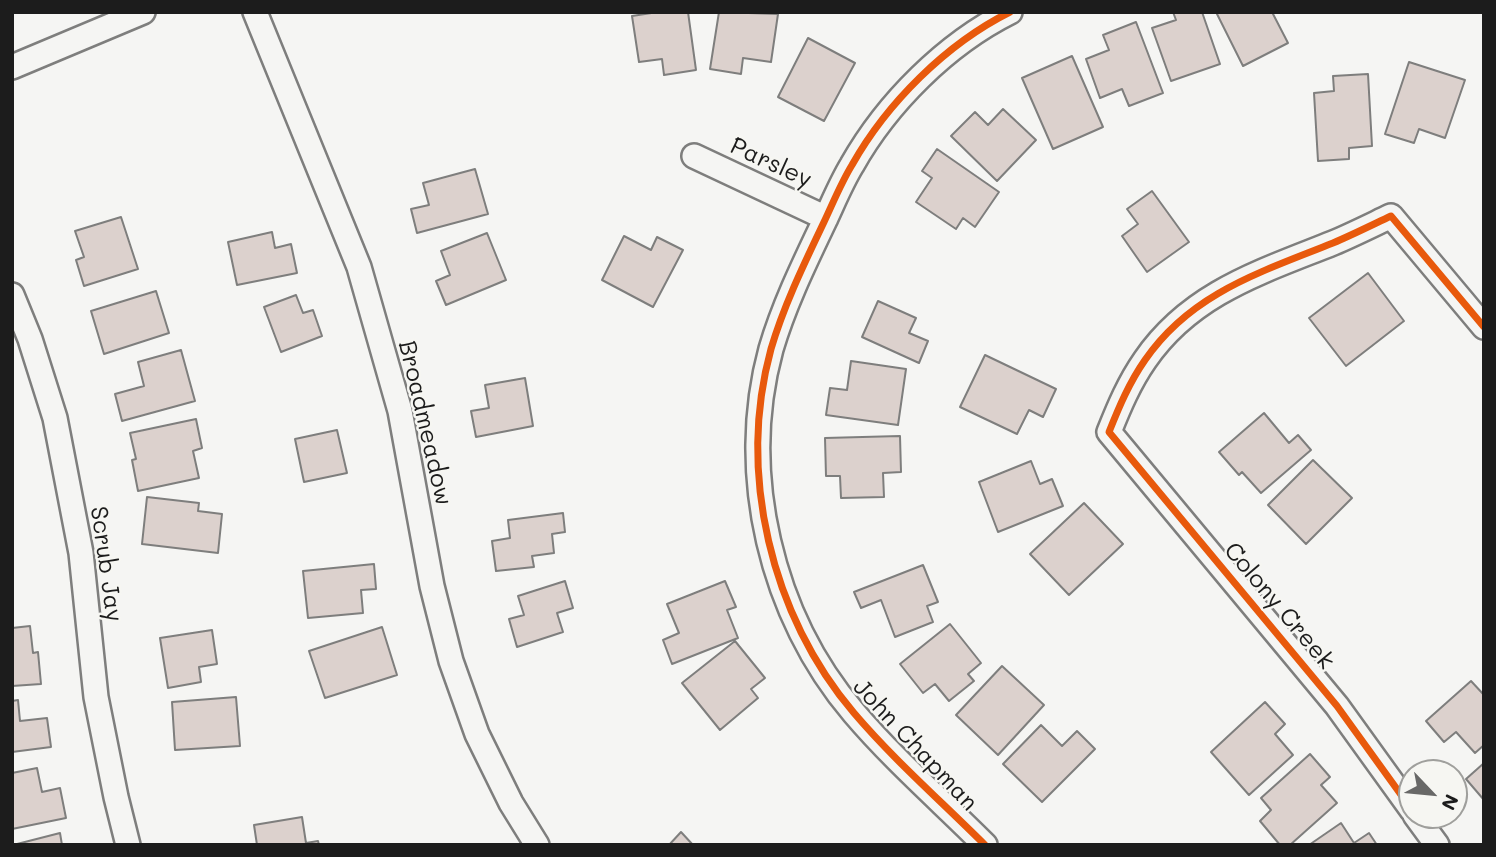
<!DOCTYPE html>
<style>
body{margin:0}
#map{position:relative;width:1496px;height:857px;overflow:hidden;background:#f5f5f3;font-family:Mali,sans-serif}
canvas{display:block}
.frame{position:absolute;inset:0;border:14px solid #1c1c1c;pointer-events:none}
.north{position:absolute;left:1398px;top:759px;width:70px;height:70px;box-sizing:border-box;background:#f6f6f2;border:2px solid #9f9f9c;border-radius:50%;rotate:116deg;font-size:19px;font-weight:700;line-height:28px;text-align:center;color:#1c1c1c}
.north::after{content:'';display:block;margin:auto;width:24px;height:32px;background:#686867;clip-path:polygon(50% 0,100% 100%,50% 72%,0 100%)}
</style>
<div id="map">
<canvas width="1496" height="857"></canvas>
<div class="frame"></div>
<div class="north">N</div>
</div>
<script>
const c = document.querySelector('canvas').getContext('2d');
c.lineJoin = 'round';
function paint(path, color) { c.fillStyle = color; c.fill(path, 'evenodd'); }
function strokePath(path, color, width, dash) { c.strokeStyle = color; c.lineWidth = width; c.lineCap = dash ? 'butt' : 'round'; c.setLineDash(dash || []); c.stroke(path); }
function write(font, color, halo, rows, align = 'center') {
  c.font = font + ' Mali,sans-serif'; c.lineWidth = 5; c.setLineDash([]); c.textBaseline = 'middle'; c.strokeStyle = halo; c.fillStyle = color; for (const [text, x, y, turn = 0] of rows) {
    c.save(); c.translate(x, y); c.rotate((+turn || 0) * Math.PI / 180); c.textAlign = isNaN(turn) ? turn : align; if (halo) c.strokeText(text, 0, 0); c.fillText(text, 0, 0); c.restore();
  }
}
const building = new Path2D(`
 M658 12H688L696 70 664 75 662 59 639 62 632 16Z
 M719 12 778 14 771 62 743 58 741 74 710 69Z
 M1173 12H1202L1220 64 1171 81 1152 28 1176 20Z
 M1216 12H1272L1288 43 1243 66Z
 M1136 22 1163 93 1129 106 1122 89 1100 98 1086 59 1109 50 1103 35Z
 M808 38 855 63 824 121 778 97Z
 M1072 56 1103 127 1053 149 1022 78Z
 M1409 62 1465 80 1445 138 1419 129 1414 143 1385 134Z
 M1368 74 1372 146 1349 148V159L1318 161 1314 93 1334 91 1333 76Z
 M1003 109 1036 140 997 181 951 136 975 112 988 125Z
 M937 149 999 192 975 227 963 218 956 229 916 202 932 178 922 171Z
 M475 169 488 214 417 233 411 209 429 205 423 183Z
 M1152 191 1189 242 1147 272 1122 236 1138 224 1127 209Z
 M121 217 138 269 84 286 76 260 84 257 75 231Z
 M272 232 275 248 291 244 297 273 237 285 228 242Z
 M487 233 506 280 446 305 436 281 450 275 441 251Z
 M624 236 651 250 657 237 683 250 653 307 602 280Z
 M1368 273 1404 321 1346 366 1309 318Z
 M156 291 169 333 104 354 91 311Z
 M296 295 303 313 313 310 322 336 281 352 264 307Z
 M878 301 916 318 909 333 928 341 919 363 862 337Z
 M181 350 195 401 122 421 115 394 144 386 138 362Z
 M985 355 1056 389 1043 417 1029 410 1017 434 960 407Z
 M851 361 906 369 898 425 826 415 830 388 847 390Z
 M525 378 533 426 476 437 471 411 489 408 485 385Z
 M1264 413 1289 443 1298 435 1311 450 1261 493 1242 472 1239 475 1219 452Z
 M196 419 202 448 193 451 199 478 138 491 132 460 136 459 130 433Z
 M337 430 347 473 304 482 295 439Z
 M900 436 901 472 883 473 884 497 841 498 840 476H826L825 438Z
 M1313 460 1352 498 1306 544 1268 505Z
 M1031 461 1040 484 1052 479 1063 506 998 532 979 482Z
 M147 497 199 503 198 511 222 514 218 553 142 544Z
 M1084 503 1123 544 1069 595 1030 554Z
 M563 513 565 532 552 534 554 553 532 556 534 567 496 571 492 541 510 538 508 520Z
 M374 564 376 589 361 590 363 613 308 618 303 571Z
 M923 565 938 602 927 606 933 622 895 637 881 600 861 608 854 592Z
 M565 581 573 608 557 613 563 632 517 647 509 619 524 615 518 596Z
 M725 581 736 607 727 610 738 638 672 664 663 640 679 633 667 604Z
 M950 624 981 663 968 674 974 681 949 701 935 684 923 693 900 664Z
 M30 626 33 653 38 652 41 684 12 686V628Z
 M382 627 397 675 325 698 309 651Z
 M212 630 217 664 199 667 201 682 168 688 160 638Z
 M735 641 765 678 751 689 758 698 720 730 682 683Z
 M1002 666 1044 705 998 755 956 715Z
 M1471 681 1484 695V745L1475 753 1456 732 1444 742 1426 721Z
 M236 697 240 746 175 750 172 702Z
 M18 700 20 721 47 718 51 747 12 752V701Z
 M1265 702 1285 724 1275 734 1293 755 1249 795 1211 752Z
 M1041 725 1062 746 1077 731 1095 749 1042 802 1003 764Z
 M1310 754 1330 777 1321 785 1337 803 1290 845H1280L1260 821 1271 810 1261 798Z
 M1484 763V800L1466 779Z
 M37 768 42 792 60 788 66 818 12 829V773Z
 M302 817 306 843 318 841 319 845H257L254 825Z
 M1341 823 1354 843 1369 833 1377 845H1309Z
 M681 832 693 845H669Z
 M60 833 62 845H17V844Z`);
paint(building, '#dcd1cd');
strokePath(building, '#7e7e7d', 2);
const minor = new Path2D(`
 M255 12 359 267 400 411 432 586 451 661 477 734 511 803 537 845
 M12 67 143 12
 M694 156 826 218
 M12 295 30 339 55 418 81 553 96 697 116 797 128 845
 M1412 810 1337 706 1109 432C1119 407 1129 383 1145 360 1191 293 1261 272 1333 243 1352 235 1372 225 1391 216L1484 327
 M1415 815 1437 845
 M985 845C941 801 894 760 854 713 771 616 737 473 771 349 784 305 804 264 824 222 833 203 841 183 852 165 887 103 946 44 1010 12`);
strokePath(minor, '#7e7e7d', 28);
strokePath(minor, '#f5f5f3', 23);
strokePath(new Path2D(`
 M1412 810 1337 706 1109 432C1119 407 1129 383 1145 360 1191 293 1261 272 1333 243 1352 235 1372 225 1391 216L1484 327
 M985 845C941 801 894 760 854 713 771 616 737 473 771 349 784 305 804 264 824 222 833 203 841 183 852 165 887 103 946 44 1010 12`), '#e8590c', 7);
write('24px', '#1c1c1c', '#f6f6f2', [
 ["Parsley",771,163,25],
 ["Broadmeadow",425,423,77],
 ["Scrub Jay",106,564,82],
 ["Colony Creek",1279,606,50],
 ["John Chapman",915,745,47]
]);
</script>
